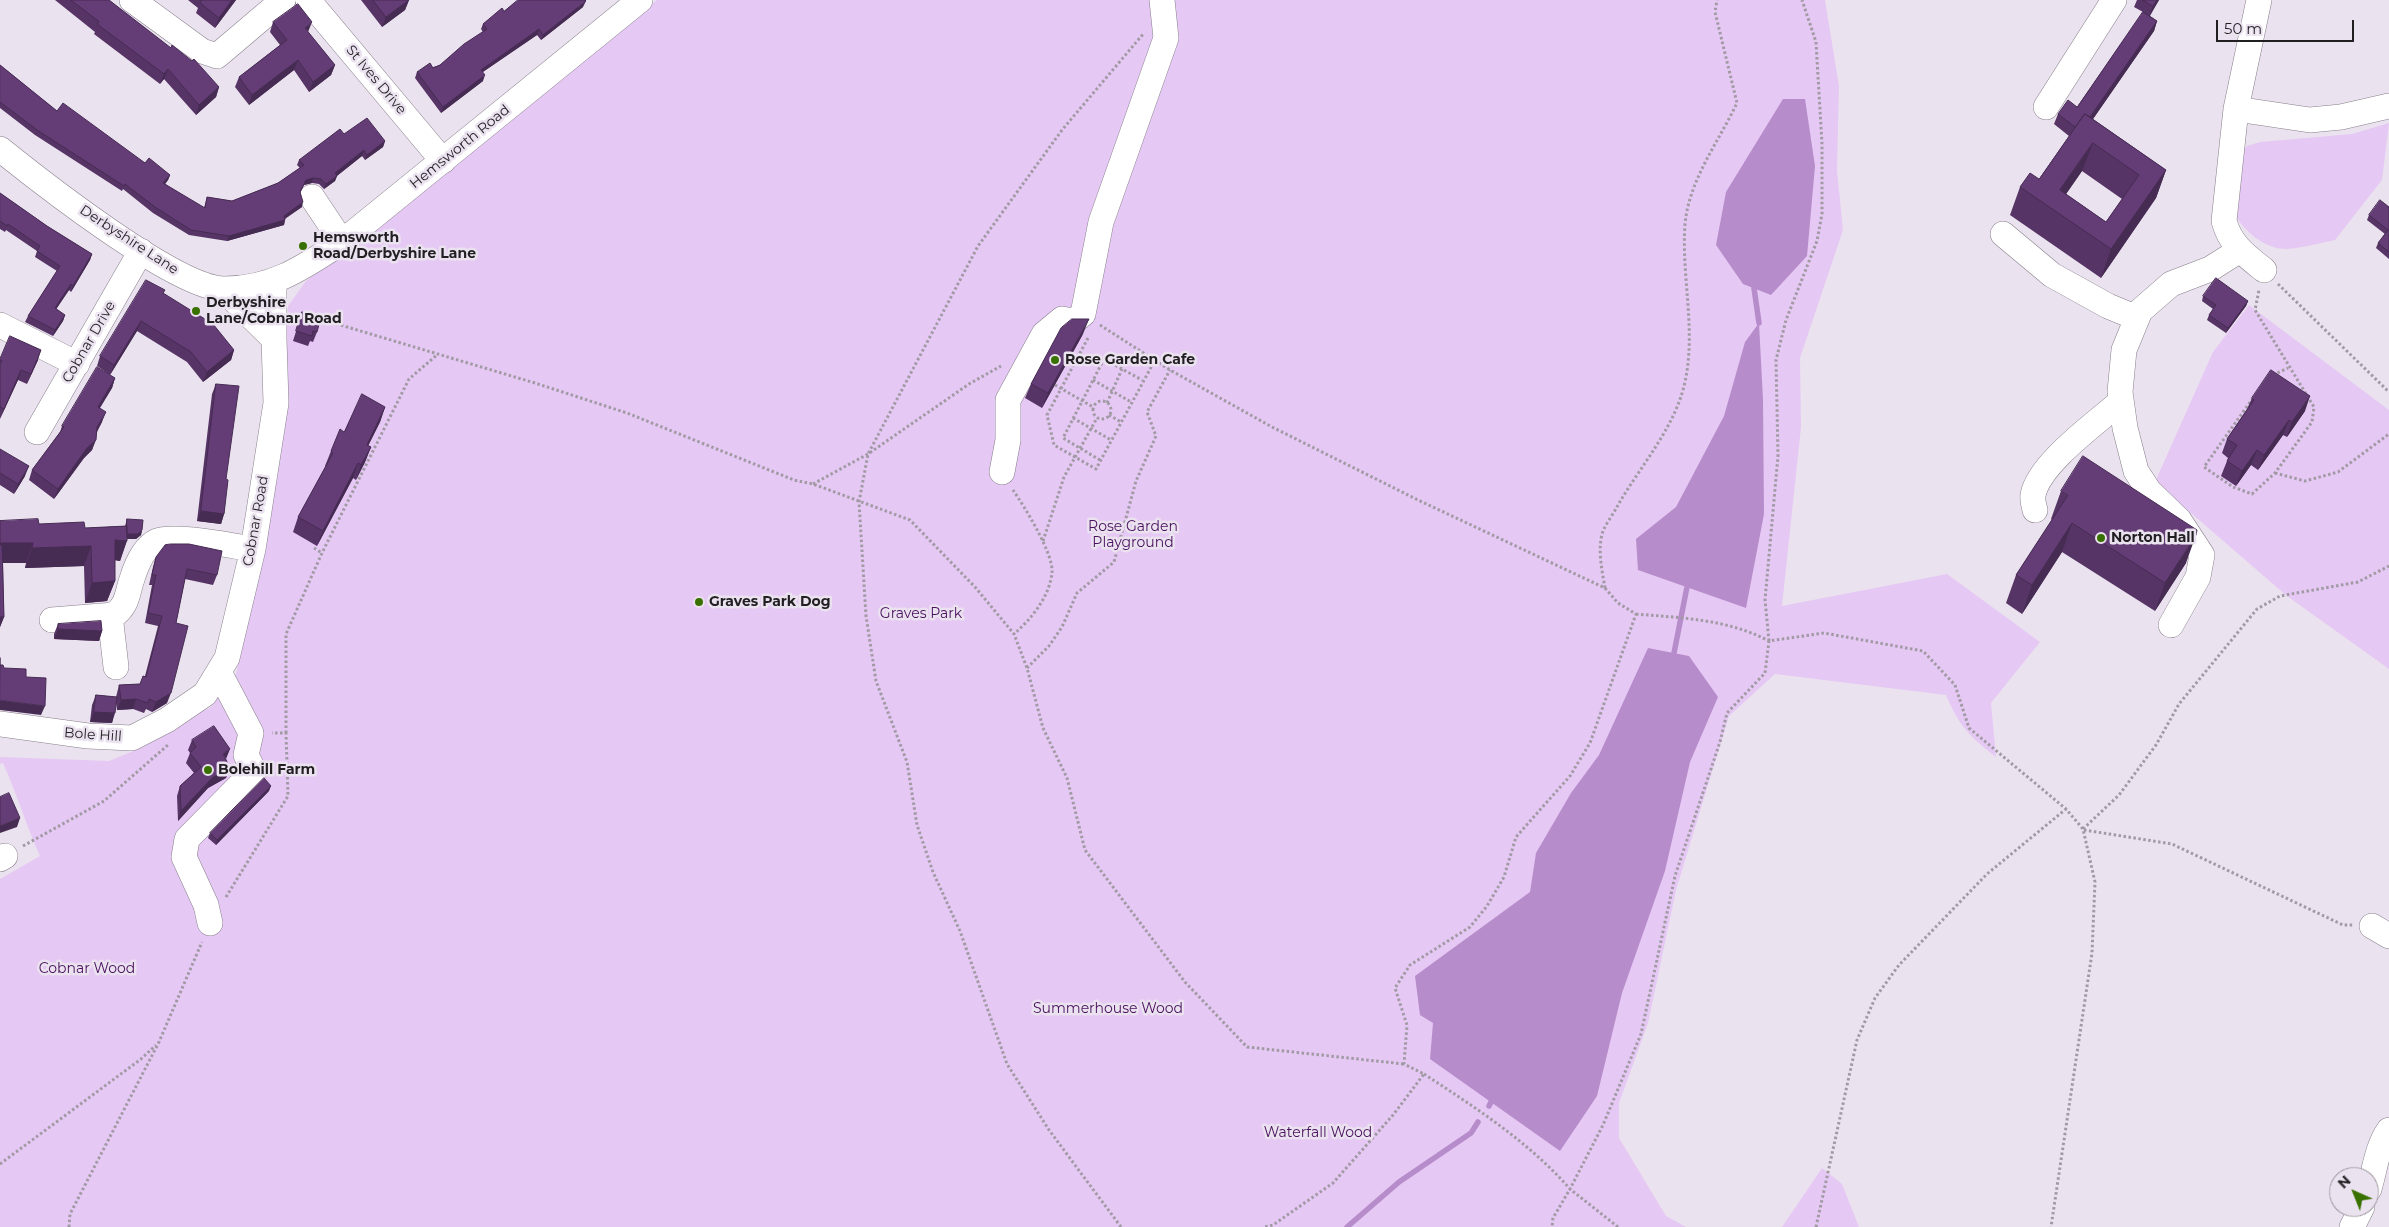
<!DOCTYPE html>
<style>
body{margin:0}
#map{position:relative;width:2389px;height:1227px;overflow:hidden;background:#ebe2ef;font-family:Montserrat,sans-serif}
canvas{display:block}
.north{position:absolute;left:2329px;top:1167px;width:50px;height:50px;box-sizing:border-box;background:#ebe2ef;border:1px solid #9b949d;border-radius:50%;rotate:316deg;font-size:14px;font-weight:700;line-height:20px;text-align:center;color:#221f23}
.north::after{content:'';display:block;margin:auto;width:18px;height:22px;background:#397100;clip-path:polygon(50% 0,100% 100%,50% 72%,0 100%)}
.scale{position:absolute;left:2216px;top:20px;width:138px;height:22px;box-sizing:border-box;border:2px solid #221f23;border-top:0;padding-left:6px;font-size:15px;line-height:18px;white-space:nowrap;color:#221f23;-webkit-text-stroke:4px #ebe2ef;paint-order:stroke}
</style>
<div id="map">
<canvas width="2389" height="1227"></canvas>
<div class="north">N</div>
<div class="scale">50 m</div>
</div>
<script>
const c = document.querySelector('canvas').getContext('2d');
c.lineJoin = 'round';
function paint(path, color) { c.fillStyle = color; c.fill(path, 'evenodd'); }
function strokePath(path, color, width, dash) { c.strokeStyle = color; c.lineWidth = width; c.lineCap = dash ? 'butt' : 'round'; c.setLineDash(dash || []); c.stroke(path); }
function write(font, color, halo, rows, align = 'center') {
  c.font = font + ' Montserrat,sans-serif'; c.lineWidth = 5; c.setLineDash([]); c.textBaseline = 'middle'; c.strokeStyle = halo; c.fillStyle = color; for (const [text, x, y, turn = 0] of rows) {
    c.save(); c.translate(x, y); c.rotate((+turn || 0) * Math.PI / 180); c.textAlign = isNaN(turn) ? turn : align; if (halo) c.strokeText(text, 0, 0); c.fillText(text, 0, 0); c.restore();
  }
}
paint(new Path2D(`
 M657 0H1825L1839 86 1837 171 1843 230 1800 358 1801 427 1782 606 1947 574 2040 642 1991 703 1996 757C1970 737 1959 726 1946 695L1775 674 1729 716 1676 890 1648 1023 1619 1103V1138L1666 1216 1686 1227H0V879L40 856C26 825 17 794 3 763L0 764V757L109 761 143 747 197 713 210 708 236 674 257 577 282 382 288 306 306 281Z
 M2389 123 2382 180 2335 240C2319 243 2303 248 2287 249 2267 250 2242 231 2234 212L2242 151 2247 146 2260 142 2352 134Z
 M2249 305 2389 410V669L2287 596 2155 482 2213 352Z
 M1822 1168 1842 1184 1859 1227H1782Z`), '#e5c8f3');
paint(new Path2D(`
 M1783 99H1805L1815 166 1807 256 1771 295 1743 284 1716 245 1726 192Z
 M1759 323 1763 400 1764 514 1746 608 1638 570 1636 539 1676 507 1724 416 1745 342Z
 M1648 648 1689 656 1718 697 1690 762 1665 871 1622 993 1597 1096 1560 1151 1430 1059 1433 1023 1420 1015 1415 976 1530 892 1536 853 1571 793 1599 755Z`), '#b78ccb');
strokePath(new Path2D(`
 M1754 288 1759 323
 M1674 653 1687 587
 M1489 1106 1491 1102
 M1347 1227 1399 1182 1471 1133 1478 1122`), '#b78ccb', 5.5);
const minor = new Path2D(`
 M132 0 202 51 217 56 283 0
 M308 0 443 161
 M2259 0 2236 109 2224 221C2230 244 2245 255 2264 270
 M2046 107 2114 0
 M2236 109 2310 120 2341 117 2389 106
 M0 149C41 182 176 288 224 289 273 289 304 267 342 242L640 0
 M312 197 342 242
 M2003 234 2052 275 2108 306 2137 318
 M274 282V339
 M0 325 77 364
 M37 432 141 251
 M1002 472 1008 440V400L1044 334 1062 319 1074 321 1083 314 1101 222 1166 38 1162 0
 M2035 510C2034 506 2032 500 2033 495 2039 463 2098 422 2121 401
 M110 615 116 667
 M52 620 114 615C128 605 127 593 132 579 136 566 144 547 157 541 174 534 232 546 253 549
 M2171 625 2198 577 2202 555 2179 520 2149 491 2136 471 2125 428 2120 392 2124 350 2140 311 2171 284 2210 269 2240 250
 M0 724 88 736 132 738 167 720 205 694 227 658 253 549 276 403 274 339 223 289
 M0 859 5 856
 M210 923 206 905 184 857 187 839 254 771 246 755 251 733 219 672
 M2372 926 2389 936
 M2369 1189C2375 1169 2377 1147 2389 1130
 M2352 1227 2362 1207`);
strokePath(minor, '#877f8b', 26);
strokePath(new Path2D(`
 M2278 284 2389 392
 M317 318 535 383 627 413 794 480 813 484 910 520 975 587 1014 634 1027 668 1043 728 1067 778 1085 850 1185 982 1247 1047 1404 1064
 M1100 325 1170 370 1272 427 1418 500 1605 588 1618 603 1636 614 1590 743 1570 776 1516 837 1504 877 1487 906 1470 927 1410 965 1395 988 1407 1025 1404 1064 1424 1074 1393 1115 1333 1183 1273 1225 1264 1227
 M1088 338 1047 415 1054 445 1096 469 1155 360
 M2273 375 2288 368
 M1093 380 1131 402
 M1055 385 1093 407
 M2253 398 2204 467 2233 487 2252 494 2275 473 2312 422 2314 407 2255 310 2259 290
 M1093 410a9 9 0 1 1 18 0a9 9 0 1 1-18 0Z
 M1107 403 1122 369
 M1109 415 1121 422
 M1073 418 1111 440
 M1100 460 1063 438 1104 359 1142 380
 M2275 473 2305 481 2338 472 2389 434
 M813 484 868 454 969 384 1001 366
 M1013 490C1024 506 1054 554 1052 573 1049 598 1031 619 1014 634
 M1043 541 1064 477 1097 418
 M314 548 322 553
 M1605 588C1602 570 1597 549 1603 531 1607 522 1614 513 1618 505 1640 467 1671 432 1683 390 1698 335 1681 279 1685 224 1689 180 1719 141 1737 103L1715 12 1717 0
 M1636 614C1682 618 1727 619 1769 641
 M1769 641 1765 600 1778 456 1776 360 1786 320 1817 241 1822 214V144L1816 42 1802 0
 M1027 668 1049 646 1062 627 1077 593 1114 562 1136 481 1156 436 1147 412 1170 370
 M286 733V634L322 553 409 379 438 354
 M2083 829 2119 795 2156 745 2179 704 2257 609 2280 596 2358 582 2389 566
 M2084 830 2172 844 2343 925H2353
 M23 846 104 801 169 744
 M226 897 288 796 286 733H272
 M1424 1074C1476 1108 1529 1142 1570 1189L1553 1218 1552 1227
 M0 1164 141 1059 156 1045
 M69 1227 70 1214 159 1042 202 942
 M1121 1227 1049 1130 1007 1064 960 931 933 872 917 825 907 762 876 681 866 616 859 502 868 454 978 246 1062 130 1144 33
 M1618 1227 1570 1189 1603 1125 1641 1034 1675 876 1720 742 1727 713 1765 673 1769 641 1824 633 1923 651 1955 685 1969 728 2066 809 2083 829 2095 882 2092 953 2051 1227
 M1816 1227 1857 1040 1875 998 1899 965 1987 874 2066 809`), '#a19aa4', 3, [2.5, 2.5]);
strokePath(minor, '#fff', 25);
paint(new Path2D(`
 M55 0H109L219 87 216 97 196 115 164 79 160 84 94 34 95 32Z
 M188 0H236L215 28 196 13 198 8Z
 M361 0H409L405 10 382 27Z
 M2137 0H2159L2150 16 2157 21 2154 31 2093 119 2166 170 2156 198 2101 278 2010 215 2020 187 2039 179 2069 136 2054 124 2058 114 2077 107 2143 12 2134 7ZM2082 171 2122 199 2106 222 2066 194Z
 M583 7 541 40 537 35 483 72V81L441 113 415 78 417 72 440 65 483 32 481 29 483 24 504 11Z
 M273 22 308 32 335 65 331 75 309 92 294 70 249 105 235 87 239 77 280 45 270 32Z
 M0 65 57 111 145 163 170 175 168 180 165 184 204 208 207 197 232 201 278 183 300 168 297 165 299 160 344 134 385 141 383 147 365 160 362 156 337 176 335 181 324 189 319 184 312 183 304 185 300 193 302 207 285 219 284 225 227 241 189 235 153 213 123 189 122 191 35 135 0 108Z
 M0 193 47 226 92 254 90 260 71 292 69 290 56 309 65 315 63 321 53 336 25 322 28 316 57 271 35 257 37 251 6 230 5 232 0 229Z
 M2389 207V259L2376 248 2378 243 2385 234 2367 220 2369 215Z
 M165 290 163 293 234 350 231 360 203 382 187 362 137 331 110 375 97 366 100 356Z
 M2203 296 2248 301 2246 306 2226 333 2207 320 2209 315 2213 309 2202 301Z
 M302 312 317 332 313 342 310 341 308 346 293 341Z
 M1083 334 1042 408 1025 398 1031 384Z
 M0 359 38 360 27 384 18 380 0 419Z
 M115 378 112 388 100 408 102 422 97 432 92 450 84 458 54 499 29 480 32 470 60 432 62 426Z
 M216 384 226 479 224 514 221 524 197 521 212 394Z
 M2252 398 2305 411 2287 437 2283 435 2258 470 2251 465 2236 486 2221 476 2227 461 2228 458 2222 453 2227 439 2247 409Z
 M385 407 380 422 368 446 371 447 365 462 356 480 353 478 317 546 293 532 298 517 326 466H325L331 451Z
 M0 449 25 476 14 494 0 485Z
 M2061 491 2186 563 2155 611 2062 552 2022 614 2006 603 2016 575 2052 520 2051 519Z
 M127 519 142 530 141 535 136 539H127L120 561 115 560V581L107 601 85 603 84 566 25 568 26 563H3L4 617 0 627V521L85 528 125 526Z
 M156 557 217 575 213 585 185 579 176 623 167 703 152 712 146 709 144 713 133 709 117 710 116 702 112 723 90 722 92 705 96 695 116 697 119 685 140 684 145 676 158 626 145 623 152 585H149L153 567Z
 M58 624 102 631 99 641 54 639V634Z
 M192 740 226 759 230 768 226 778 208 788 178 821 177 796 180 786 194 773 186 763 190 753 188 750Z
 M269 791 216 845 208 838 210 833Z`), '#563465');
paint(new Path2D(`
 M232 0H236L215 28 219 18Z
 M409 0 405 10 382 27 386 17Z
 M2157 0H2159L2149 16 2153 6Z
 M586 1 583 7 541 40 543 35Z
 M2157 21 2154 31 2077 142 2081 131Z
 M312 22 308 32 305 28Z
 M539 29 537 35 478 75 481 70Z
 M298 60 294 70 249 105 252 95Z
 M335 65 331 75 309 92 313 82Z
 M168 69 164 79 160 84 164 74Z
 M485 75 483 81 441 113 443 107Z
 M219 87 216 97 196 115 199 105Z
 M385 141 383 147 365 160 367 155Z
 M2093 143 2082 171 2055 210 2060 190Z
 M364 150 362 156 334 178 337 176 335 181 324 189 326 184 335 173Z
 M2166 170 2156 198 2101 278 2111 249Z
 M170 175 168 180 162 188 163 183Z
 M313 178 312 183 304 185 298 197 306 180Z
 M303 202 302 207 282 220H285L284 225 227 241 229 236 284 216Z
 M92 254 90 260 71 292 73 286Z
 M71 284 69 290 53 314 55 308Z
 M2248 301 2246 306 2226 333 2228 328Z
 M65 315 63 321 53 336 55 330Z
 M1089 319 1083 334 1042 408 1048 393Z
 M141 321 137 331 110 375 114 365Z
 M41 350 38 360 27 384 31 374Z
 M234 350 231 360 203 382 207 372Z
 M21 370 18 380 0 419 4 409Z
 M115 378 112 388 94 417 98 407Z
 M2310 396 2305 411 2287 437 2292 422Z
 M385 407 380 422 361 460 367 445Z
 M106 412 102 422 93 437 97 427Z
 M2289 420 2283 435 2258 470 2264 455Z
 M96 440 92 450 84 458 54 499 58 489 87 448Z
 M371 447 365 462 356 480 361 465Z
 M2257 450 2251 465 2236 486 2242 471Z
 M358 463 353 478 317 546 323 531Z
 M29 466 25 476 14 494 18 484Z
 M201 511 224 514 221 524 197 521Z
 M2072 523 2062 552 2022 614 2032 585Z
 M142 530 141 535 136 539H125L127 534Z
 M2196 535 2186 563 2155 611 2165 583Z
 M115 540 127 541 120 561 108 559Z
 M0 543H33L26 563H0Z
 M91 546 84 566 25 568 32 548Z
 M115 581 107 601 85 603 92 583Z
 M0 617H4L0 627Z
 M58 629 102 631 99 641 54 639Z
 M171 693 167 703 152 712 156 702Z
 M136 699 133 709 117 710 121 700Z
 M0 701H5L45 706 41 715 0 710Z
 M94 712 115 713 112 723 90 722Z
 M230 749 226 759 223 754Z
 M230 768 226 778 208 788 178 821 181 811 212 778Z
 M271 786 269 791 216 845 217 840Z
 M20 818 17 827 0 833V826Z`), '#462b53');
const building = new Path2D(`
 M71 0H109L171 48 172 45 192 61 194 59 219 87 199 105 168 69 164 74 97 24 99 22Z
 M202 0H232L219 18 200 3Z
 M373 0H409L386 17Z
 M518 0H585L586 1 543 35 539 29 481 70 485 75 443 107 417 72 430 63 433 68 440 65 464 44 487 29 483 24 502 8 504 11Z
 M2143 0H2157L2153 6Z
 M298 4 312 22 305 28 335 65 313 82 298 60 252 95 239 77 287 40 273 22Z
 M2143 12 2157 21 2090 117 2085 114 2075 127 2058 114 2068 100 2077 107Z
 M0 65 57 111 63 103 145 163 149 158 170 175 163 183 205 208 207 197 232 201 278 183 304 165 299 160 340 129 344 134 367 118 385 141 367 155 364 150 335 173 337 176 326 184 321 179 313 178 306 180 300 192 303 202 284 216 285 220 229 236 191 230 155 207 125 184 124 186 37 130 0 102Z
 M2085 114 2166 170 2111 249 2020 187 2030 173 2039 179ZM2093 143 2139 175 2106 222 2060 190Z
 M0 193 47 226 92 254 73 286 71 284 55 308 65 315 55 330 28 316 60 266 37 251 40 246 8 224 7 226 0 221Z
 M2380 200 2389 207V252L2378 243 2388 230 2369 215Z
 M2216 278 2248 301 2228 328 2209 315 2216 305 2203 296Z
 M146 280 165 290 163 293 213 324 234 350 207 372 191 352 141 321 114 365 100 356Z
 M302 312 321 317 317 332 313 331 312 336 296 331Z
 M1072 319H1089L1048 393 1031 384 1061 328Z
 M10 336 41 350 31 374 21 370 4 409 0 407V364L2 361 0 360V359Z
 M97 367 115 378 98 407 106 412 97 427 96 440 87 448 58 489 32 470 64 427 62 426Z
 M2271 370 2310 396 2292 422 2289 420 2264 455 2257 450 2242 471 2227 461 2237 445 2227 439 2254 400 2252 398Z
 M216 384 239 386 226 479 228 480 224 514 201 511Z
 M362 394 385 407 367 445 371 447 361 465 358 463 323 531 298 517 333 453 331 451 340 429 344 432Z
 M0 449 29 466 18 484 0 473Z
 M2083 456 2197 530 2196 535 2165 583 2072 523 2032 585 2016 575 2068 495 2061 491Z
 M38 519 39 524 84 522 85 528 127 526V541L115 540V581L92 583 91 546 32 548 33 543H0V521Z
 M127 519 143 520 142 530 138 534H127Z
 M171 544H189L222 551 217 575 187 569 176 623 188 626 171 693 156 702 149 699 148 703 136 699 121 700 119 685 140 684 143 676 146 677 162 616 148 613 156 575H152L156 557 165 545Z
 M0 545H2L4 617H0Z
 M101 621 102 631 58 629V624Z
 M0 658V665H3L4 668 26 669V677L46 678 45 706 5 701H0Z
 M96 695 117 697 115 713 94 712Z
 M214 726 230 749 223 754 230 768 212 778 181 811 180 786 201 767 190 753 196 747 192 740Z
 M264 778 271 786 217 840 210 833Z
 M9 793 20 818 0 826V797Z`);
paint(building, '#643d76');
strokePath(building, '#462b53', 1);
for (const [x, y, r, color] of [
 [303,246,5,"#397100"],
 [196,311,5,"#397100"],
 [1055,360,5,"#397100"],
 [2101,538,5,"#397100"],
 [699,602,5,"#397100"],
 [208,770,5,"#397100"]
]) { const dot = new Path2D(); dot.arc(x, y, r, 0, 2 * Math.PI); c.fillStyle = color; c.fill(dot); strokePath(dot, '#ebe2ef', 2); }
write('14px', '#221f23', '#ebe2ef', [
 ["St Ives Drive",376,80,50],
 ["Hemsworth Road",460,147,-39],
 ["Derbyshire Lane",129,240,33],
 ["Cobnar Drive",89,342,-60],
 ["Cobnar Road",256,521,-80],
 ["Bole Hill",93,735,4]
]);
write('bold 14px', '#221f23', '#ebe2ef', [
 ["Hemsworth",313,238],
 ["Road/Derbyshire Lane",313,254],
 ["Derbyshire",206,303],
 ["Lane/Cobnar Road",206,319],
 ["Rose Garden Cafe",1065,360],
 ["Norton Hall",2111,538],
 ["Graves Park Dog",709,602],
 ["Bolehill Farm",218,770]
], 'left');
write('14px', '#49115e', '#ebe2ef', [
 ["Rose Garden",1133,527],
 ["Playground",1133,543],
 ["Graves Park",921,614],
 ["Cobnar Wood",87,969],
 ["Summerhouse Wood",1108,1009],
 ["Waterfall Wood",1318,1133]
]);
</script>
